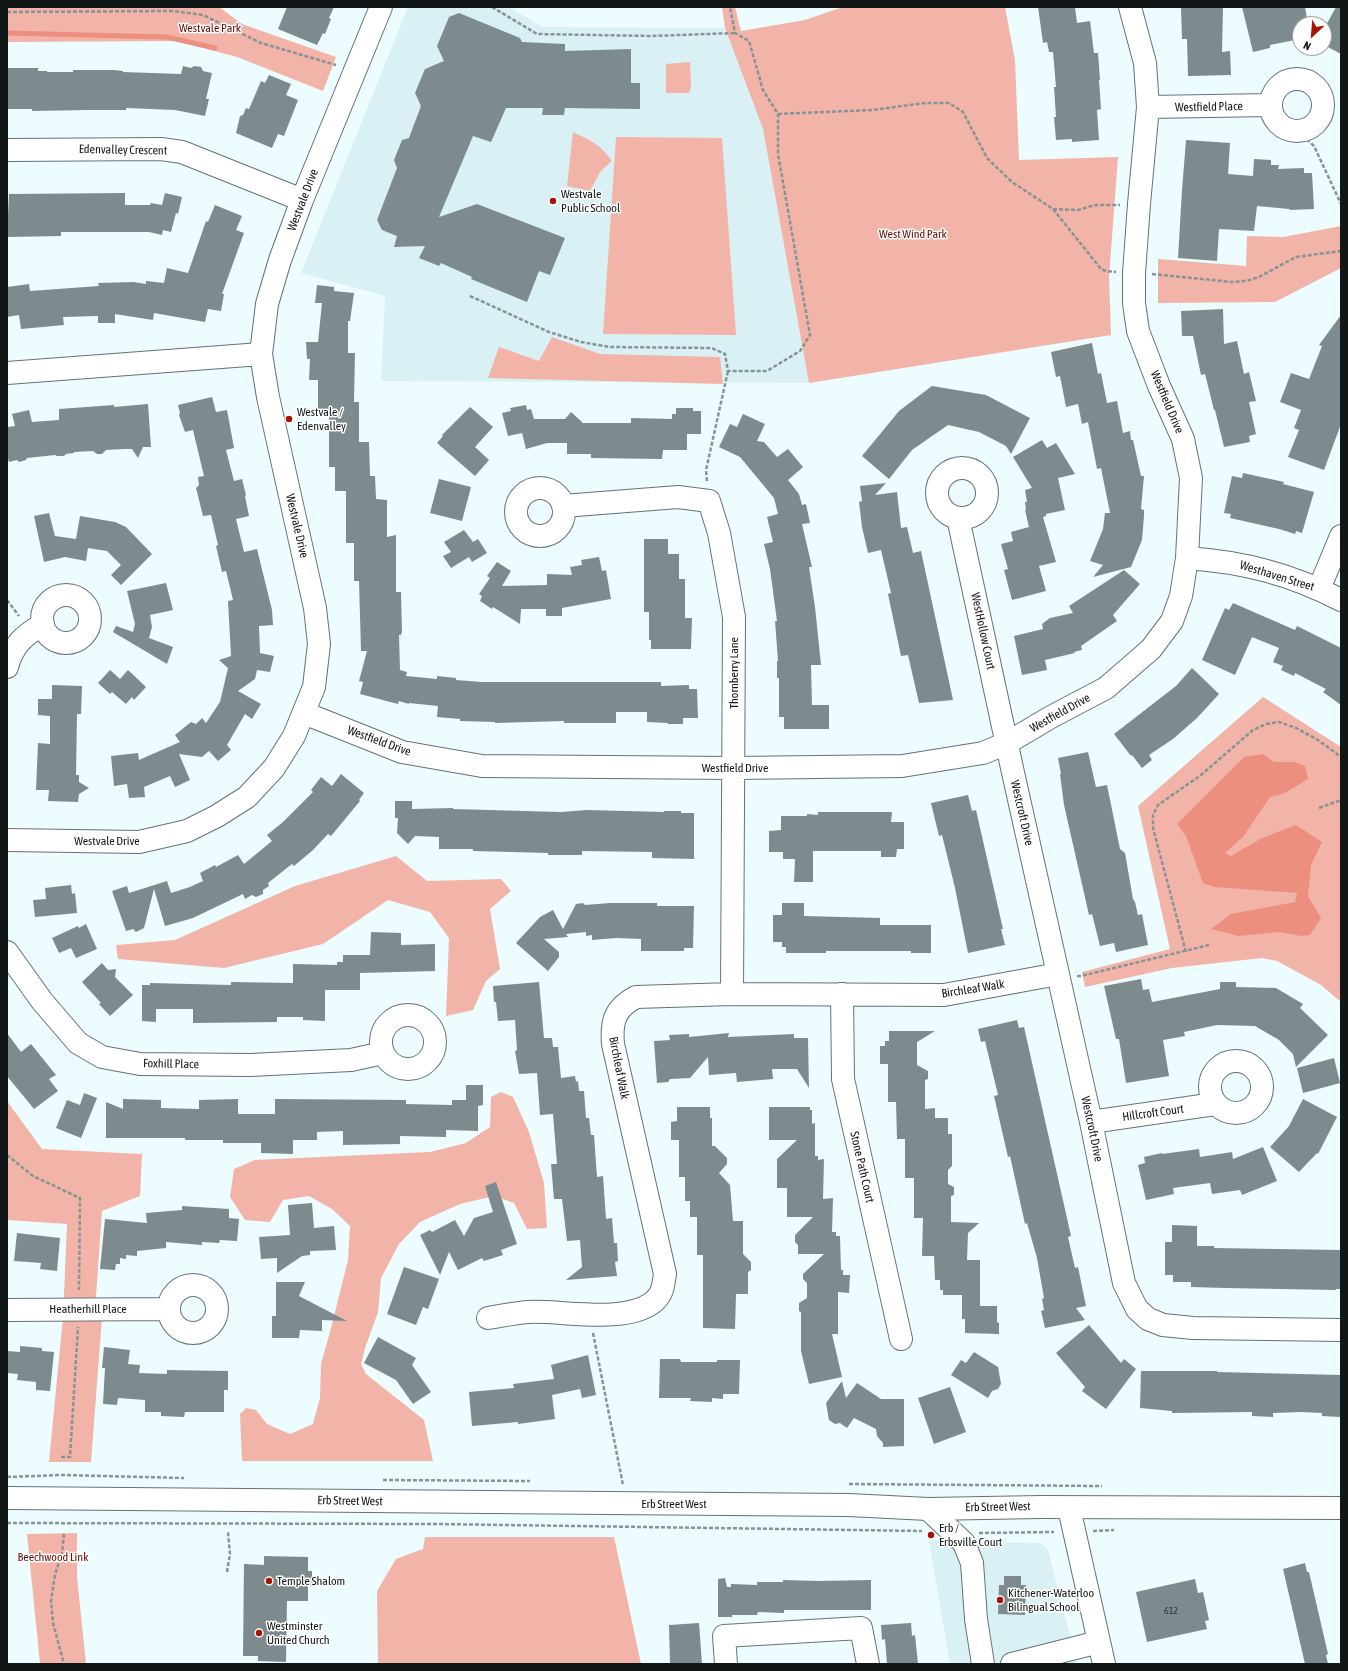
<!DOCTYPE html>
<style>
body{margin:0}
#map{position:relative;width:1348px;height:1671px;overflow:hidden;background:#ecfcff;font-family:"Asap Condensed",sans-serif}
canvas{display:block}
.frame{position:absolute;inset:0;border:8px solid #111617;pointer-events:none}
.north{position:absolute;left:1292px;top:16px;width:40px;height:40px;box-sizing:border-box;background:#fff;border:1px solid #a0a2a2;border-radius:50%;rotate:206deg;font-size:11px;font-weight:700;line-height:16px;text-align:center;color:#111617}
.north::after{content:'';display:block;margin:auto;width:14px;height:18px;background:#a71405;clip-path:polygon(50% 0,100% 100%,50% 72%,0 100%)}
</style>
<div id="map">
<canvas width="1348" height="1671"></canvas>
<div class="frame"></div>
<div class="north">N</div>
</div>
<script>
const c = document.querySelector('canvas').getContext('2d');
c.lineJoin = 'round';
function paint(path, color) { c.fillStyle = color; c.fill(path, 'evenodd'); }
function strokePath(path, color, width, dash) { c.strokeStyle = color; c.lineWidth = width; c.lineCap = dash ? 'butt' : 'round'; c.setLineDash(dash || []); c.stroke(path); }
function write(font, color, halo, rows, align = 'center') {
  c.font = font + ' "Asap Condensed",sans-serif'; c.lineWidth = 3; c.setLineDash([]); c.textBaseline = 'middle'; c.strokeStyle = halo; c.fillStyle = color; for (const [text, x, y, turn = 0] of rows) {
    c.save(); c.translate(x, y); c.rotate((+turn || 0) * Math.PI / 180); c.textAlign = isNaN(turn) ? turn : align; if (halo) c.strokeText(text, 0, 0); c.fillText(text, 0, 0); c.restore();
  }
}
paint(new Path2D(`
 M408 7H509L542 27 725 28 763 129 809 383 381 381 385 296 301 273Z
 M929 1541 1040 1543 1048 1550 1077 1664H950Z`), '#d9f1f5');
paint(new Path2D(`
 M7 7H219L242 24 336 57 323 91 237 57 177 41 7 42Z
 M722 7H735L741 31 805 20 843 7H1005L1015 60 1019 160 1118 157 1109 277 1111 335 809 383 763 129 725 28Z
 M690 62 691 87 689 93H666V64Z
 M573 132C589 139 602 146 612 161L600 172 590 191 567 186Z
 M616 137 722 138 736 335 603 334Z
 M1341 226V268L1275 302 1158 303V259L1246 266 1247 236 1283 237Z
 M552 337 600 354 720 357 723 384 488 378 499 347 539 361Z
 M1263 697 1341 747V1002L1321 985 1277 961 1262 958 1172 968 1085 987 1082 972 1170 949 1138 806Z
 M396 856 427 881 501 879 511 891 490 909 500 969 486 981 473 1010 446 1016 449 938 430 912 388 900 323 944 224 968 118 959 116 945 175 940 295 886Z
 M501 1092 513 1097 529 1132 544 1183 547 1228 527 1229 514 1203 494 1196 460 1204 420 1222 399 1244 381 1278 378 1312 365 1348 361 1364 366 1374 424 1420 433 1461H242L240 1414 246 1408 256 1410 267 1424 290 1434 313 1424 320 1398 321 1364 330 1332 348 1260 350 1226 332 1209 309 1196 283 1200 270 1222 245 1220 230 1197 234 1169 255 1160 430 1152 466 1143 490 1127 491 1097Z
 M7 1101 42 1149 142 1154 140 1196 102 1211 96 1296 102 1318 91 1462H49L63 1317 67 1224 7 1220Z
 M77 1533V1577L86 1664H40L27 1534Z
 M425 1537H614L641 1664H378L377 1591 396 1559 423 1549Z`), '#f2b4a8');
paint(new Path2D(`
 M1263 754 1274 762H1295L1305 766 1308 779 1283 794 1270 797 1243 837 1225 853 1231 856 1262 838 1296 825 1322 842 1311 865 1308 896 1321 918 1310 935 1301 936 1279 932 1239 936 1211 929 1231 914 1295 902 1297 893 1214 887 1203 883 1186 836 1177 824 1244 757Z`), '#ed8f7f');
strokePath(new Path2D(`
 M7 33 167 37 215 48`), '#ed8f7f', 5);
paint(new Path2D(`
 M287 7H334L329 18 331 19 325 34 323 33 317 45 278 29Z
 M1038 7H1075L1077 23 1090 21 1094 53H1098L1100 80H1099L1101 109 1097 110 1099 140 1072 142V139L1056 140 1054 117H1056L1054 87H1056L1053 52H1049L1047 42 1043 43Z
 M1181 7H1223L1222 52 1230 51 1231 75 1188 76 1187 39H1182Z
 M1242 7H1305L1308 24H1300V39L1270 45V48L1253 52Z
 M1336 7H1341V54L1324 45V29Z
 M459 13 520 38 522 42 565 44V51L631 49V83H640V109L565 108 564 115H542L543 108H506L491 142 473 136 439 217 477 204 565 238 550 275 539 271 527 302 471 279 472 277 441 263 439 266 419 258 425 246 394 247 397 236 382 230 377 220 397 168 394 160 402 140 409 138 421 106 415 93 425 69 444 61 437 46 449 17Z
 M183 66 191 68 194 66 201 67 203 71 212 73 206 99H209L205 116 175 110 126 108V110H88L32 111V109H7V68H38V71H47V72H73V70H114L123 71V72L181 74Z
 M269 75 291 84 286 95 298 100 284 136 278 134 272 148 236 133 240 116 243 115 246 108 249 109 261 81 265 83Z
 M1186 140 1230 143 1228 174 1253 176 1254 159 1271 160V165H1279L1278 169 1304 168V173H1312L1314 209 1290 210 1289 209 1257 206 1254 231 1219 229 1217 261 1178 258 1182 190Z
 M125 193V205H150L151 203 162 205 165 193 182 197 178 214 176 213 171 232 163 230 162 235 149 232H61V236L7 237 9 194Z
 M215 205 242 216 236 230 244 233 222 294H224L221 311 208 309 205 322 154 313 153 320 115 314V323H98V316L63 317 64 325 21 329 19 315 7 317V287L29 284 30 291 99 286 98 283 133 282 146 284V281L164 283 167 268 188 273 206 221 208 222Z
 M317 285 334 287V291L354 293 350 321H348V353H355L354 402H359V442H369L370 476H375L376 499 387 500V537L396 535V592H401L402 633H401V635H399L400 670 407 672 406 676 437 679V676L456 678V680L482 682H661V686L689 685V689H697L698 718H683V724H668V723L647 722V712H616V723H564V721L495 723V722L460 721V719L437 717 438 706 409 703V704L399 701 398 704 360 694 363 682 359 681 367 651H361L359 581H354V543H346V491H335V467H329V416H318V380H309L310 359H307L306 342H318L322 303H315Z
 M1223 309 1224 344 1237 341 1244 374 1249 372 1256 401 1249 402 1256 434 1249 436 1250 442 1224 447 1215 410H1214L1205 374 1201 375 1193 336H1182L1181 311Z
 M1341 315V424L1324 470 1288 457 1299 430 1294 428 1301 410 1280 402 1291 373 1309 379 1322 346 1319 345Z
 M1092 343 1098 374 1101 373 1107 403 1117 401 1123 433 1130 431 1131 440H1133L1141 476H1144L1141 509 1144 510V516L1142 540 1131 567 1093 577 1103 565 1090 561 1103 529 1105 513H1110L1101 468 1097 469 1088 422 1082 424 1078 404 1066 407 1060 376 1056 377 1051 352Z
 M932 386 986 395 1030 418 1011 454 1006 446 979 432 948 425 912 450 889 479 862 456 899 411Z
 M212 397 216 412 227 410 234 448 226 450 234 481 242 479 246 495 245 496 249 516 236 519 244 552 257 549 272 610 273 625 259 626 260 653 274 656 270 672 257 670 255 679 238 691 261 704 252 719 245 714 227 745 231 750 218 761 209 751 202 757 179 754 190 780 175 787 170 776 144 787 145 797 129 798 127 784 114 786 111 756 138 753 139 760 180 742 175 735 191 722 196 724 202 718 206 723 220 702 228 668 219 660 231 656 228 601 233 600 226 571 222 572 216 546 218 545 211 515 203 516 196 488 199 485 198 477 204 476 193 430 185 432 179 415 180 413 178 405Z
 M148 404 151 447H143L138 458 132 449H124L106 450 102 454H97L93 451 74 452V453L66 454 64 456H57L55 455 27 458 26 460 19 462 17 460 9 462 7 455V427L15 426 12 414 29 410 32 422 59 420V409L114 405V407Z
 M526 405 527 410 531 409 534 419H565L571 412 582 422V423H631V418L672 419V414H676V408H693V411H701V434H687V450H663L662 459 591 458V454H567V443H547L526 449 522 433 508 436 502 413 511 411 510 408Z
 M470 407 493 427 475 447 489 460 475 476 437 443 443 436 442 435Z
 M743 414 765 424 757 441 764 442 777 457 788 449 803 467 788 480 799 494 802 505 806 504 810 523 802 524 812 567H809L815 607 821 665H811L812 705H829V729H784V717H779V678H777V661H778L775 621H777L770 569 764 544 773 542 767 517 778 514 774 498 740 457 719 447 730 424 737 427Z
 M1042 440 1047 448 1056 443 1075 474 1058 478 1065 510 1046 514V516L1043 517 1056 562 1039 566 1046 591 1012 600 1004 570 1008 569 1001 544 1013 541 1011 532 1029 527 1025 510H1026L1025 502H1027L1025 490 1032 488 1013 457Z
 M1243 473 1284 482 1283 484 1314 492 1302 533 1296 531 1295 534 1279 529 1230 518 1231 514 1224 513 1232 476 1242 478Z
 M439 479 471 487 462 521 430 513Z
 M886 483 875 495 897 492 901 528 907 527 913 553 921 551 953 700 919 703 908 655 901 656 888 594 891 593 881 550 868 553 862 527 859 502 862 501 860 486Z
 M49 513 55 536 76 539 80 516 115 522 126 527 152 554 121 585 111 575 121 565 107 551 88 548 86 561 65 557 44 562 34 516Z
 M464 530 473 542 478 539 487 553 472 562 469 557 451 568 443 556 451 552 444 542Z
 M644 539H668V554H679V579H685V618H692L691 649H651V640H649V612H644Z
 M599 557 602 571 606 570 611 599 562 608V616H546V609H521L520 624 493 607 492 609 480 601 482 596 479 594 490 578 487 576 497 562 511 571 502 586 547 585V574L572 575 570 567 582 565 581 560Z
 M1124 570 1140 584 1113 615 1117 621 1081 646 1082 650 1074 652 1075 653 1045 660 1047 670 1022 675 1014 636 1043 629 1042 624 1050 618 1073 613 1069 606Z
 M166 583 173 610 150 615 152 627 149 638 173 647 167 664 113 632 116 626 133 632 135 624 127 591Z
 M1233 603 1295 630 1297 626 1341 648V705L1323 692 1326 689 1295 673 1294 676 1281 670 1283 666 1273 662 1279 648 1252 637 1235 675 1202 660 1225 608 1229 610Z
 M1192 668 1219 694 1197 718 1173 739 1149 755 1152 760 1142 768 1132 755 1131 756 1114 734 1176 686Z
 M110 670 120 679 128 670 146 687 134 700 132 697 126 704 112 692 110 694 98 683Z
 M52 685 82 686 81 714H77L76 775H79V782L89 788 79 794 78 802 48 801 49 790H36L38 743 50 744V716L38 715V699H52Z
 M1088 752 1096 787 1107 785 1120 849 1125 853 1133 899 1135 902 1138 915 1142 914 1148 945 1116 952 1114 943 1100 946 1092 914 1089 915 1064 805 1060 774H1061L1058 758Z
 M341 774 364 793 359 800 360 801 331 836 328 834 313 850 294 866 292 864 268 883 269 886 263 890V894L256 897 252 895 245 899 243 894 193 918 165 926 154 889 144 928 136 932 133 929 126 931 112 891 127 886 129 893 167 881 171 893 190 887 203 881 200 873 215 865 216 867 238 855 244 864 272 841 267 835 283 822 313 792 311 790 321 777 332 786Z
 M968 795 972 811 976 810 1003 929H1001L1005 945 968 953 955 888 942 835 939 836 931 803Z
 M395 801H412V809L453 808V809L561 812 587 810 664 812V811H681V813H694V859L652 858V852L582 851V855H548V853L473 851V849H439V837L415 836 408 844 397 833 398 818H395Z
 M818 812H892L891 822H904V849H897L896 857H881V851H813V882H794L795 859H783V852H769V831L781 830V816H807V814L818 815Z
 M71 885 72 894 75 893 77 913 35 917 33 900 46 899 45 888Z
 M583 903 585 905 610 903H657V906H694L693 948H684V951H641V939L616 938 592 940V935L586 936V932L566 934 568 937 544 939 559 952V957L548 971 516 943 540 917 553 910 563 929 576 904Z
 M782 903H804V916L880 918V925H931V953H911V951H826V953H786V947H782V942H773V915H782Z
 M86 924 97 949 76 958 71 948 59 953 52 938 78 926 79 928Z
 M371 932 401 933V945L435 944V971L360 973V990H325V1021L303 1020V1017H277V1022L193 1023V1009H156V1022L142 1021V985H150V983L231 985V982L293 983V964L337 965V962H343V955H370Z
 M102 963 108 970 116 969 115 977 133 995 110 1016 99 1004 101 1003 82 982Z
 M1141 979 1143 990 1149 989 1152 1002 1220 989V982H1236V987L1276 988 1303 1004 1300 1008 1328 1035 1296 1067 1293 1054 1279 1040 1255 1026 1217 1025 1184 1032 1185 1036 1163 1040 1169 1076 1126 1083 1119 1039H1116L1104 986Z
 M539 982 544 1038H552L553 1047H558L561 1078 575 1076 576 1082 578 1081 579 1091H584L586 1118H589L591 1135H594L597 1177 603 1176 606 1219 612 1218 614 1243H617L618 1261 615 1262 617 1276 566 1280 582 1267 580 1240 567 1241 562 1199H554L551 1164H557L553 1114 540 1115 537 1073 519 1074 515 1051 517 1050 515 1020 498 1021 496 1002H494L493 986Z
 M1017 1020 1019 1028 1024 1027 1071 1236 1068 1237 1075 1268 1078 1267 1086 1306 1076 1308 1085 1320 1045 1328 1041 1311 1044 1310 1042 1299 1044 1298 1037 1258 1027 1223 1025 1224 1010 1156 1008 1157 994 1096 998 1095 985 1041 981 1042 978 1029Z
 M889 1031H935L917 1042V1065L928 1071V1079L925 1080V1109L935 1108V1118H948V1134H952V1166L948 1170V1184L954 1187V1195L951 1196V1222L979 1223 968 1233 967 1260H980V1306H997V1322L999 1323V1334L965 1333V1319H962V1295H943V1290H940V1280H935L934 1256H922L923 1218H914V1178H905V1139H897L896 1102H888V1064H880V1046H885V1041H889Z
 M7 1033 21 1052 31 1044 56 1075 49 1079 58 1091 34 1109 7 1076Z
 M729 1033 728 1037 794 1034V1038H808L809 1088 797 1069H772L773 1079 737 1082 736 1073 709 1075 708 1057 690 1078 670 1079 668 1082 657 1083 654 1041 670 1040 669 1035 689 1034V1037Z
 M1334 1058 1340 1083 1303 1093 1297 1068Z
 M466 1085H483V1105L478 1106V1131L446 1130V1137L400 1136V1144L343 1145V1131L317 1132V1140H293V1154L261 1153V1143H223V1140H185V1138H106V1102L123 1109V1099L161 1100V1108L199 1109V1100L238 1099V1114H275V1099L406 1100V1104L452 1105V1100H466Z
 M84 1093 97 1098 81 1138 56 1128 67 1100 80 1105Z
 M1303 1099 1337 1117 1318 1154 1317 1153 1299 1172 1270 1147 1289 1126Z
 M677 1107H710V1118H712V1146H715L727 1158V1164L719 1173 730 1185 733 1221H743V1254L751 1262V1270L748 1272V1294H736L735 1329 703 1328V1255H697V1217H690V1201H685V1177H679V1140H671V1122L677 1121Z
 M769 1107H810V1110H812V1124L815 1123V1156H818V1160L824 1159 823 1199 833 1198 832 1232H836V1236H840L841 1270H843V1275H850L849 1293 838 1292V1334H832L842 1377 809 1384 801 1351V1312L799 1311V1303L807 1298V1283L803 1279V1274L824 1254H798V1245L795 1242V1235L813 1217H787V1188H777V1159L797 1140H769Z
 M1263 1147 1277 1181 1242 1195 1240 1190 1212 1194 1210 1183 1173 1188 1174 1194 1146 1200 1138 1165 1145 1163 1144 1157 1162 1153V1154L1199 1149 1200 1157 1232 1152 1233 1159Z
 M496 1182 517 1244 501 1250 503 1255 484 1261 482 1258 458 1270 449 1252 440 1275 420 1235 430 1230 432 1232 455 1220 464 1236 474 1218 493 1212 485 1186Z
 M312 1203 314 1228 334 1226 336 1250 310 1251V1255L302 1256 277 1273V1258L261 1259 259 1237 290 1235 288 1205Z
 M182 1206 229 1209V1218L239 1219 237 1241 220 1240 219 1243 202 1242V1245L166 1242V1248L137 1251V1256L126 1255V1259L120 1258V1264H116L115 1270 100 1269 105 1219 147 1223 146 1213 182 1210Z
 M1172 1225 1197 1226V1246H1214V1248L1341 1250V1289H1336V1290L1225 1288 1191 1287V1282H1173V1275H1165V1242H1172Z
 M17 1233 60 1238 57 1271 40 1269 41 1263 14 1261Z
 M404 1267 439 1279 428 1309 423 1307 416 1325 387 1314Z
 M276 1282H305L299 1296 347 1321 322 1320V1331L300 1330 299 1338H272V1316H276Z
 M1089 1325 1121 1363 1124 1359 1136 1369 1106 1409 1082 1391 1085 1387 1056 1353Z
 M378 1337 416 1358 412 1365 431 1392 413 1404 396 1380 364 1363Z
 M20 1346 42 1348V1351L54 1352 50 1391 36 1390V1382L17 1380 18 1374 7 1373V1351L20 1352Z
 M104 1347 130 1350 128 1364 140 1365 139 1373 167 1374V1370L228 1371V1390H224V1412H185L184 1417 161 1416V1412H145V1400L118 1398 117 1405 103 1404 105 1368H102Z
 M974 1352 998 1367 1001 1384 998 1389 992 1391 988 1398 951 1375 961 1360 966 1363Z
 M588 1355 596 1395 582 1398 580 1389 552 1395 555 1419 518 1424V1422L472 1426 469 1392 514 1388 513 1384 554 1379 551 1365Z
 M660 1359H680L681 1362H717V1360H740L739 1394H723V1399L712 1398V1402L690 1401 691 1398H659Z
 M1141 1371H1217V1372L1341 1375V1417L1322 1416V1413L1301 1412 1273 1413V1417L1252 1416V1412L1172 1413V1411L1140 1408Z
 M842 1381 846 1398 857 1383 881 1399H904V1446L883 1447V1443L877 1436 876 1429 854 1418 847 1428 840 1423 835 1424 829 1420 826 1403Z
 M950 1387 966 1432 934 1444 918 1398Z
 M264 1556 308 1557V1571H312V1586H308V1601H287L286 1662 258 1661V1656H243L244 1564 264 1565Z
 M1305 1563 1307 1572H1309L1319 1615 1328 1654 1326 1655 1328 1664H1305L1283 1569Z
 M1004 1576H1021V1585H1026L1025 1615 998 1614 999 1585H1004Z
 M725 1578 727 1587H731V1584L757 1585V1582H783V1580L818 1581 871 1580V1610H784V1613L758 1612 757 1615H732V1617H718V1579Z
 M1195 1579 1198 1593 1203 1592 1209 1620 1205 1621 1207 1629 1147 1642 1136 1592Z
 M699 1623 702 1664H670L669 1625Z
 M911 1623 912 1636 915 1635 918 1664H887L885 1639 882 1640 881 1625Z`), '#7e8b8e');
const minor = new Path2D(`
 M1271 105a26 26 0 1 1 52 0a26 26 0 1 1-52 0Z
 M1148 107 1271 105
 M7 150 161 149 182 152 302 200
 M7 373 261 354
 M937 493a25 25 0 1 1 50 0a25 25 0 1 1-50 0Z
 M516 512a24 24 0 1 1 48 0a24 24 0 1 1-48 0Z
 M563 506 678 497 709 501 719 533 734 617 732 994
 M958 518 1012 768 1091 1122 1124 1283 1137 1309 1148 1319 1163 1325 1193 1328 1341 1330
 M1187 558C1244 562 1290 574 1341 600
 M1319 589 1341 536
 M42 619a24 24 0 1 1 48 0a24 24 0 1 1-48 0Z
 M7 667C13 645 23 636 43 624
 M304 713 402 752 482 766 734 768 902 766 983 753 1007 743 1051 717 1106 688 1151 649 1172 621 1181 596 1187 558 1191 478 1183 439 1159 386 1138 331 1134 303V273L1139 204 1148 107 1145 63 1130 7
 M7 840 139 842 187 831 217 816 247 797 274 768 294 736 314 687 319 644 315 608 268 397 261 354 267 304 280 260 302 200 381 7
 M7 952 42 1001 78 1043 102 1057 140 1064 251 1065 351 1060 383 1053
 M842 994 843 1079 901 1339
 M381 1042a27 27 0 1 1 54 0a27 27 0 1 1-54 0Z
 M1210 1087a26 26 0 1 1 52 0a26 26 0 1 1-52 0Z
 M1091 1122 1215 1104
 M169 1309a24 24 0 1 1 48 0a24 24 0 1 1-48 0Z
 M7 1310 169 1309
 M488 1318C501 1316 515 1313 528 1312 562 1310 623 1324 652 1303 663 1295 663 1286 665 1274L613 1044C611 1021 615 1008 636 997L732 994 944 995 1058 974
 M1069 1508 1104 1664
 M928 1509 964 1543 972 1563 976 1619 983 1664
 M726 1664 724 1636 861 1628 868 1664
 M1012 1664 1099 1642`);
const major = new Path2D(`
 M7 1498 849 1505 928 1509 1041 1507 1341 1508`);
strokePath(minor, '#657275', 24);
strokePath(major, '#657275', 24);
strokePath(new Path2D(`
 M492 7 537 34 652 36 735 33
 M7 12 174 11 203 15 261 43 336 65
 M778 114 872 110 925 103H949L963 112 987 158 1012 182 1053 209 1101 269 1106 271 1116 272
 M1298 131 1314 146 1341 204
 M1053 209 1078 210 1095 205H1120
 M1152 274 1232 282 1246 281 1259 277 1296 257 1341 251
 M470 296 549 332 581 342 610 347 712 348 725 354 728 371H767L800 351 810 335 778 154V114L763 90 749 41 735 33 730 7
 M707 481 706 470 728 371
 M7 600 19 616
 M1319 808 1341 800
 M1186 952 1153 828V815L1158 805 1201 775 1253 730 1266 724 1279 722 1296 728 1318 740 1341 757
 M1077 976H1081L1209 945
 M7 1155 33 1176 80 1198 79 1290
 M593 1333 623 1485
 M61 1457H70L78 1327
 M7 1477 62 1475 184 1478
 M383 1480 530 1481
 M849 1484 1102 1486
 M7 1523 436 1524 922 1531
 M1093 1531 1114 1530
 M979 1533 1054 1532
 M64 1534 62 1552 55 1575 51 1601 53 1623 64 1664
 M227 1572 230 1554 228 1532`), '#889395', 2.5, [4, 2]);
strokePath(minor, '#fff', 22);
strokePath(major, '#fff', 22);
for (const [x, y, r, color] of [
 [553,201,4,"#a71405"],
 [289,419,4,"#a71405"],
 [931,1535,4,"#a71405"],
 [269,1581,4,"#a71405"],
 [1000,1600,4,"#a71405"],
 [259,1633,4,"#a71405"]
]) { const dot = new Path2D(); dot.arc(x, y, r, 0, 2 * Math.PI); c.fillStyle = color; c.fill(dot); strokePath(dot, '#fff', 1.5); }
write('10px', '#2c3335', null, [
 ["612",1171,1611]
]);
write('12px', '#651108', '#fff', [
 ["Westvale Park",210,28],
 ["West Wind Park",913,234],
 ["Beechwood Link",53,1557]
]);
write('12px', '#111617', '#fff', [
 ["Westfield Place",1209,107,-1],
 ["Edenvalley Crescent",123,150,1],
 ["Westvale Drive",303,200,-69],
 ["Westfield Drive",1167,402,67],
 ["Westvale Drive",297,526,77],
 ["Westhaven Street",1277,576,17],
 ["WestHollow Court",983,631,78],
 ["Thornberry Lane",734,673,-90],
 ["Westfield Drive",1060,713,-29],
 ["Westfield Drive",379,741,20],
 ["Westfield Drive",735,768],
 ["Westcroft Drive",1022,813,77],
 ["Westvale Drive",107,841],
 ["Birchleaf Walk",973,989,-9],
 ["Foxhill Place",171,1064,1],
 ["Birchleaf Walk",619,1068,79],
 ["Hillcroft Court",1153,1113,-8],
 ["Westcroft Drive",1092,1129,78],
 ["Stone Path Court",862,1167,77],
 ["Heatherhill Place",88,1309],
 ["Erb Street West",350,1501,1],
 ["Erb Street West",674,1504],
 ["Erb Street West",998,1507,-1]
]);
write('12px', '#111617', '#fff', [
 ["Westvale",561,194],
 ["Public School",561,208],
 ["Westvale /",297,412],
 ["Edenvalley",297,426],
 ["Erb /",939,1528],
 ["Erbsville Court",939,1542],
 ["Temple Shalom",277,1581],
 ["Kitchener-Waterloo",1008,1593],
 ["Bilingual School",1008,1607],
 ["Westminster",267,1626],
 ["United Church",267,1640]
], 'left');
</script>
